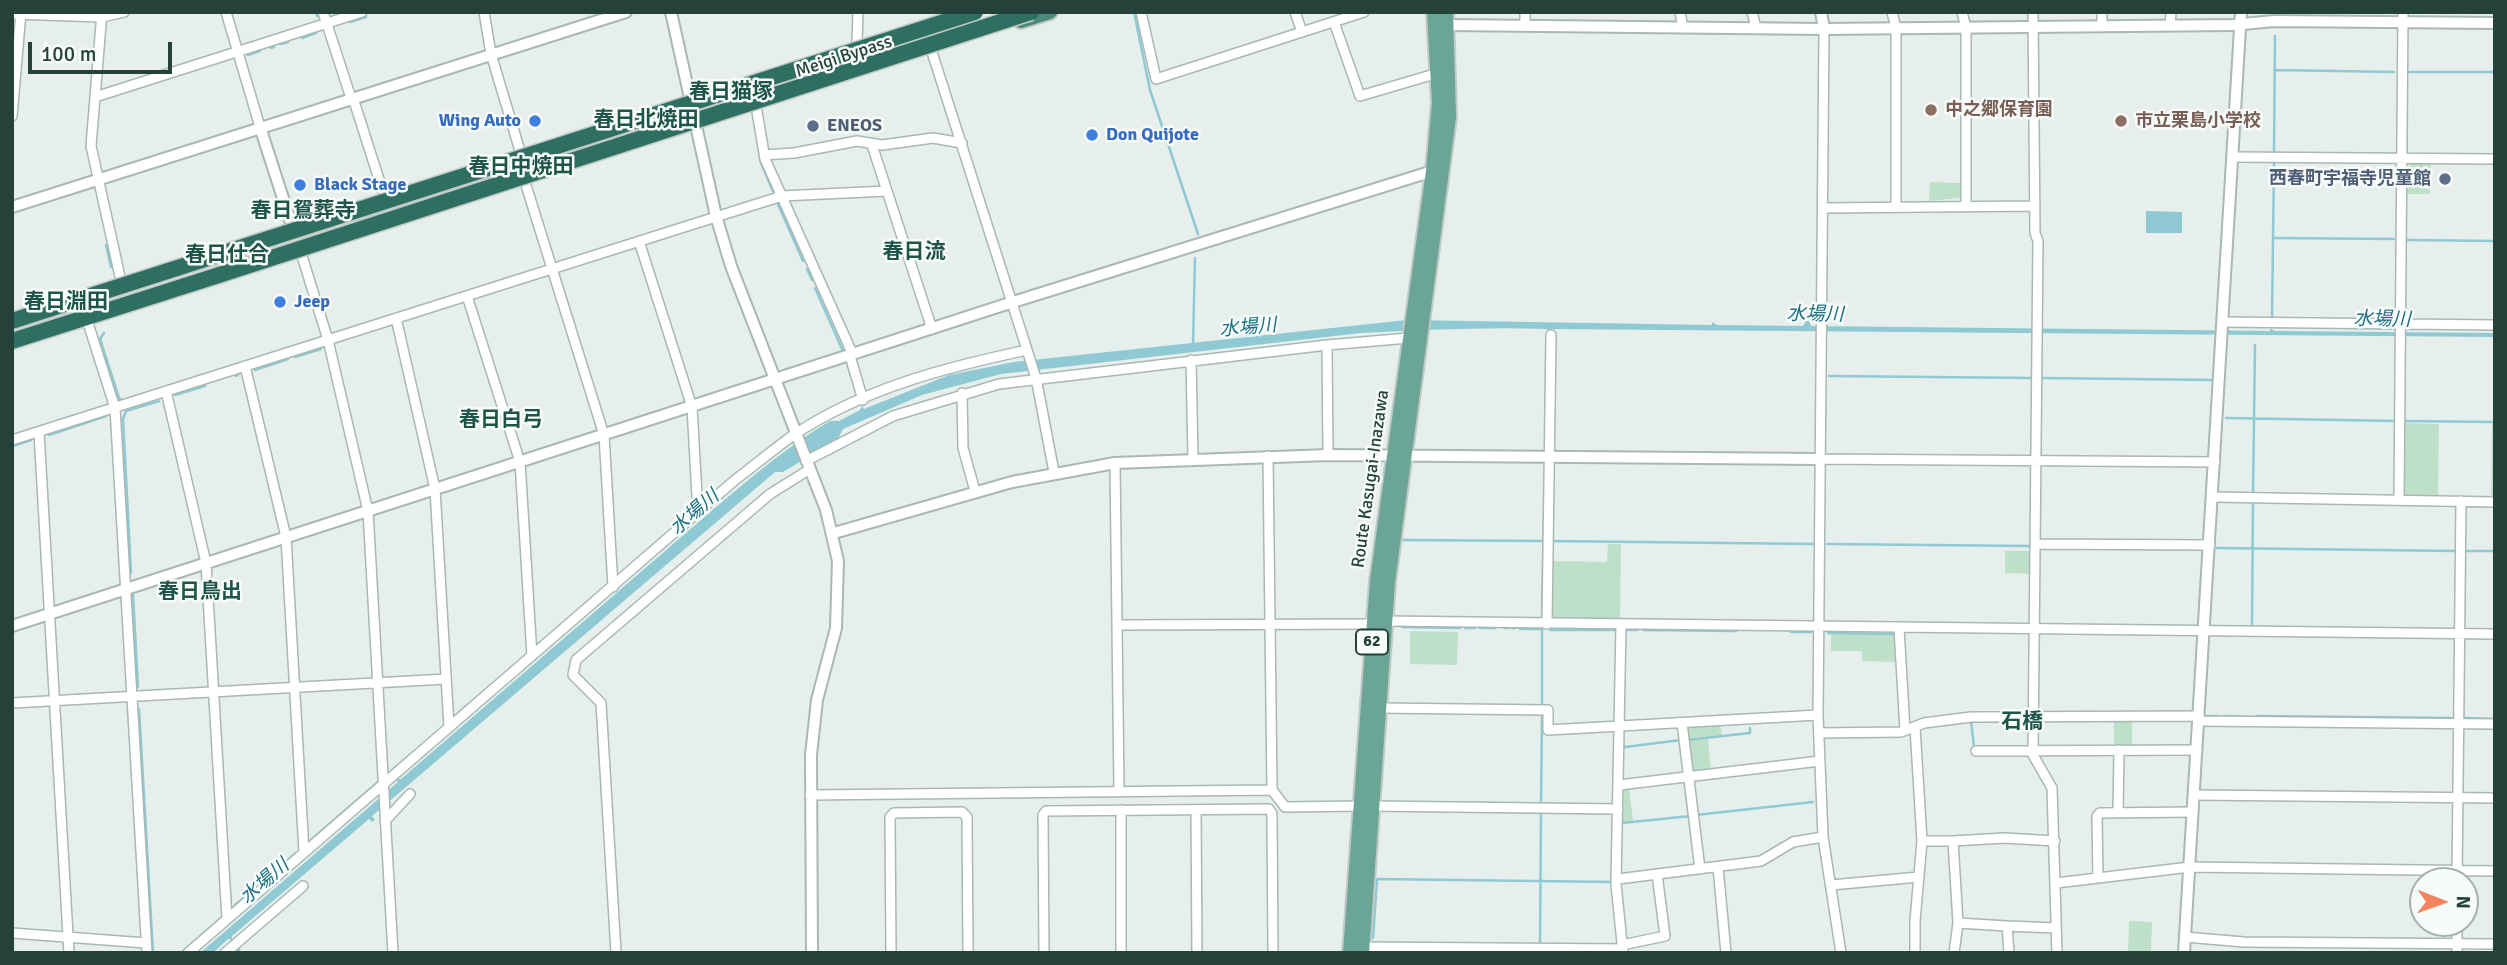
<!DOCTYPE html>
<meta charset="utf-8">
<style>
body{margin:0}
#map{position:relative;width:2507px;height:965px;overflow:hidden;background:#e6efeb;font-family:Signika,sans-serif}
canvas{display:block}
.frame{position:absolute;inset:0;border:14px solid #24423a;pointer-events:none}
.north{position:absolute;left:2409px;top:867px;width:70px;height:70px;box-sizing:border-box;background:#f7fbf9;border:2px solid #a3b1ad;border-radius:50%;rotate:91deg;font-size:19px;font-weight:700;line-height:28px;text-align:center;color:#24423a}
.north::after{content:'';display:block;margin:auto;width:24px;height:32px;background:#f4845f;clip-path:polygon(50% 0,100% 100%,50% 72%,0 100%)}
.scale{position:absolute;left:28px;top:42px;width:144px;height:32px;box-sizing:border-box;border:4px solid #24423a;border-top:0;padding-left:9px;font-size:21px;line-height:24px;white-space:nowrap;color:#24423a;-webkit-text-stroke:5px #f7fbf9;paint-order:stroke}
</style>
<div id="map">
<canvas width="2507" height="965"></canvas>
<div class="frame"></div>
<div class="north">N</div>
<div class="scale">100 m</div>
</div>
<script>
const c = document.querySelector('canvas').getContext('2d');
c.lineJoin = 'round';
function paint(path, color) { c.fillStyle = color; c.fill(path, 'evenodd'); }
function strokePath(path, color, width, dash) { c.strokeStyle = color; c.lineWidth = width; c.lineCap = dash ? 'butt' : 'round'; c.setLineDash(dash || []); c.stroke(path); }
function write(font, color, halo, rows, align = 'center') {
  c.font = font + ' Signika,"Noto Sans JP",sans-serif'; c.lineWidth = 5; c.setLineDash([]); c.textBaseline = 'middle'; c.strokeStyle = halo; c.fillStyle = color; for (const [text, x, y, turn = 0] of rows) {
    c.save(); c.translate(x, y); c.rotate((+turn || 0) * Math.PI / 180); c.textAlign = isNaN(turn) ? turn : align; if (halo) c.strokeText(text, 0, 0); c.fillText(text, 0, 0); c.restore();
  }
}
paint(new Path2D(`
 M2410 164H2431L2430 194H2407Z
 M1930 182 1960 183V198L1929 201Z
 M2402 423 2439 424 2438 495H2404L2401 491Z
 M2492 424H2495V497H2491Z
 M1608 544H1621L1620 620 1550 619 1551 561 1607 562Z
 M2005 551H2030L2032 574 2005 573Z
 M1410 631 1458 632 1457 665 1410 664Z
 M1831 633 1897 634 1899 662 1862 661V651H1831Z
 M2114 720H2132V748H2114Z
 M1720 724 1722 735 1686 739V726Z
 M1708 739 1711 771 1692 773 1686 741Z
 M1629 787 1633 821 1623 822 1624 788Z
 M2129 921 2152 922 2151 953H2128Z`), '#bfe0c8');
paint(new Path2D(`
 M2146 211 2182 212V233H2146Z
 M1407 320 1712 325V322L1717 325 1803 326 1806 321H1809L1811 326 2270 331V328L2275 331 2495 333V337L1550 329V332L1546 329C1484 327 1422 330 1361 333L1001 374 922 395 843 429 838 439 783 472H775L372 816 375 820 372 822 369 819 232 936V940L228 939 213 953H200L398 782 396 779H401L716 507C753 476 788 446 830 421H839L860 410 862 406 864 409 949 375 1014 362Z`), '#8ec9d4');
strokePath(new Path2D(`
 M316 12 317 16
 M1134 12 1150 90 1198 234
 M379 13 381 12
 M2276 15 2277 12
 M350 22 366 17
 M302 38 316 33
 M281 44 288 42
 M271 48 274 47
 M248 55 260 51
 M2275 70 2394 72
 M2409 72H2495
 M757 136 761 163 773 191
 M2274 151 2275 36
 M777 202 803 261
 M2275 238 2394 239
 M2408 240 2495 241
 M106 245 111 267
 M807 269 812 280
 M815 288 842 349
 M2272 319 2274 163
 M104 333 100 339 119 398 123 401
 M1193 345 1195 258
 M295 357 321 349
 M847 362 851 376
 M255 370 288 359
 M236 376 238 375
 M1829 376 2033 378
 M2040 378 2213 380
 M175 395 205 386
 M2226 418 2396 421
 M2404 421 2495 422
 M49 435 106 416
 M13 446 31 440
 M2253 494 2255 345
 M1403 540 1543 541
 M1551 541 1814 544
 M1827 544 2030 546
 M2217 548 2455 551
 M2464 551H2495
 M131 573 123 419 126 411 159 401
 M133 595 138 687
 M1542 619 1544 510
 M1402 627 1460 628
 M2252 627 2253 501
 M2464 627 2465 570
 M1465 628H1475
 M1480 628H1495
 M1504 628H1508
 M1512 628H1515
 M1520 629H1542V705
 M1550 630H1614
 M1627 630H1638
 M1643 630 1736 631
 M1791 632H1812
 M1828 633 1897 634
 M139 709 153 953
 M456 715 523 658
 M2206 716H2218
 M2224 716 2246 717
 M2257 716 2451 718
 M2466 718 2495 719
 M1971 721 1974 747H1977
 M1687 740 1750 733V728
 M1625 747 1681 740
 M391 771 411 754
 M1541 803 1542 716
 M1696 815 1813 802
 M1622 823 1691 816
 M312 839 378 782
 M234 906 296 853
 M1373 938 1377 879 1612 882
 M1540 942 1541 815
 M239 948V953
 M181 953 221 918`), '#8ec9d4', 2.5);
const minor = new Path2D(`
 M102 12 91 146 121 281
 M226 12 260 127
 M323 12 351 98
 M484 12 491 54 520 151
 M1141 12 1156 79 1364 12
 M1295 12 1302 32
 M1680 12 1683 28
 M1752 12 1756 28
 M1892 12 1896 28V207
 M1962 12 1966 28V206
 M2033 12 2035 233 2038 241 2033 755 2052 788 2057 953
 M2102 12V26
 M12 14 102 17 124 12
 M1334 22 1360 96 1438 73
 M1525 26V12
 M2170 26 2171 12
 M1824 29 1818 715 1823 837 1841 953
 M857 43 858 12
 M931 49 1036 378 1054 472
 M95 97 362 12
 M353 98 384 195
 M756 106 765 159 853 355
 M12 116 21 12
 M872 145 932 329
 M764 155 794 153 857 141 882 145 933 138 962 143
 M2233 157 2495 159
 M525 182 604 435 613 587
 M1824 208 2035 206
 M639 241 692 407 698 514
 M302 256 328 340 368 511 393 953
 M467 296 520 462 532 656
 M396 318 435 489 449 727
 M2224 322 2495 325
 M88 323 115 408 147 953
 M1327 345 1328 455
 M850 356 863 400
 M1191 360 1193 459
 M245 366 286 537 304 852
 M166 391 206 563 227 919
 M962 393 963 448 975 491
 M39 432 69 953
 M12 440 782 196 887 191
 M1268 456 1272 790 1285 807 1361 806
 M1820 459 2215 462
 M806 461 893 416 999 384 1327 345 1409 338
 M1115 463 1117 625
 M2213 497 2495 502
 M2399 500 2403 12
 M2035 544 2210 545
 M1385 621 2495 634
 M1547 624 1551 335
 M1621 625 1616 884 1623 953
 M1899 628 1905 730
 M12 703 446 679
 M1379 708 1548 710V730L1818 715
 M2199 721 2495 724
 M1682 723 1700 869
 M1819 733 1901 732 1924 723 1971 717 2199 716
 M1976 751 2197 750
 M1619 785 1820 761
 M1119 792 1117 625 1374 624
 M810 795 1272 790
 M2194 795 2495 798
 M1372 806 1618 809
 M1121 810V953
 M1196 810 1197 953
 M2118 813 2119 750
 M385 821 410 794
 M1922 841H1953
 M1718 867 1726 953
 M2098 878 2097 816 2100 813 2193 812
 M1618 879 1761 861 1793 842 1823 837
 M2457 881 2461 501
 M2056 883 2190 867 2495 871
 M1831 885 1919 877
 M1958 923 2007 926 2009 953
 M2007 926 2056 928
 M12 933 146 943
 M2185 937 2244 942 2495 944
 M1622 945 1665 936 1657 874
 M1362 947 1623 949
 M188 953 735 480C755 465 775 448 795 434 865 388 947 367 1027 350
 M225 953 303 886
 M616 953 601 703 573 675 576 660 770 494 810 469
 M891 953 890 817 894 813 962 812 967 817 968 953
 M1044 953 1043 815 1046 811 1269 809 1272 814 1273 953
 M1915 953V921L1922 841 1915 727
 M1954 953 1958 923 1953 841 2005 838 2055 841
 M2457 953V923`);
const tertiary = new Path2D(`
 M671 12 716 216 731 266 826 510 838 561 836 628 817 700 811 755 812 953
 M1821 12 1824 29
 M1447 25 1824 29 2232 25 2274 21 2495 23
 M260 127 301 254
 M12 207 626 12
 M834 533 1012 482 1115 463 1328 455 1820 459
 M12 626 1013 302 1433 171
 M2184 953 2241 12`);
const primary = new Path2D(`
 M1350 953 1377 581 1433 171 1439 103 1434 12
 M1362 953 1388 582 1449 117 1446 12`);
const trunk = new Path2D(`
 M1021 21 1050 12`);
const motorway = new Path2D(`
 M425 203 458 188 578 149
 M12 341 219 275`);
strokePath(minor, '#a8b8b2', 12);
strokePath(tertiary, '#a8b8b2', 14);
strokePath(primary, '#c2cac8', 18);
strokePath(trunk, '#c2cac8', 18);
strokePath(motorway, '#c2cac8', 19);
strokePath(minor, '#fff', 9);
strokePath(tertiary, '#fff', 10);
strokePath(primary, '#6aa596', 14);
strokePath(trunk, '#4c8a7c', 14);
strokePath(motorway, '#2f6f62', 16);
const motorwayBridge = new Path2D(`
 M219 275 1031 12
 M12 321 975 12`);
strokePath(motorwayBridge, '#c2cac8', 19, []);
strokePath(motorwayBridge, '#2f6f62', 16);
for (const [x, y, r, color] of [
 [1931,110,7,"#8d6e63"],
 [535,121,7,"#3f7fe0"],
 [2121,121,7,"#8d6e63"],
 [813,126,7,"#5c6f8a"],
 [1092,135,7,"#3f7fe0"],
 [2445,179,7,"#5c6f8a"],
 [300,185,7,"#3f7fe0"],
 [280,302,7,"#3f7fe0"]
]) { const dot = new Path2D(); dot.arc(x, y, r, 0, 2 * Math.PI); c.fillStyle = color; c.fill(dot); strokePath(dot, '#f7fbf9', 2.5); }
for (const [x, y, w] of [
 [1372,642,32]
]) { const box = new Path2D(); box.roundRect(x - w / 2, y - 12.5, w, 25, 5); c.fillStyle = '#f7fbf9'; c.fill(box); strokePath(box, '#24423a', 2); }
write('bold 16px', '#24423a', null, [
 ["62",1372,642]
]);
write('18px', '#24423a', '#f7fbf9', [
 ["Meigi Bypass",844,57,-18],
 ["Route Kasugai-Inazawa",1371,479,-82]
]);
write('bold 18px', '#785e54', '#f7fbf9', [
 ["中之郷保育園",1945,110],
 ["市立栗島小学校",2135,121]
], 'left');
write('bold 18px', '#366cbe', '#f7fbf9', [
 ["Wing Auto",521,121,"right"],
 ["Don Quijote",1106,135],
 ["Black Stage",314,185],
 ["Jeep",294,302]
], 'left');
write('bold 18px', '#4e5e75', '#f7fbf9', [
 ["ENEOS",827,126],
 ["西春町宇福寺児童館",2431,179,"right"]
], 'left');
write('italic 19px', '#1c6f80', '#f7fbf9', [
 ["水場川",1815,315,1],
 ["水場川",2382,320,1],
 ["水場川",1248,328,-5],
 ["水場川",695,513,-41],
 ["水場川",265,882,-41]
]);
write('bold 21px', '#1f5548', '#f7fbf9', [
 ["春日猫塚",731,92],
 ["春日北焼田",646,120],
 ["春日中焼田",521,167],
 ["春日鴛葬寺",303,211],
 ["春日流",914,252],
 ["春日仕合",227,255],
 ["春日淵田",66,302],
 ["春日白弓",501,420],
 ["春日鳥出",200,592],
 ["石橋",2022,722]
]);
</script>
